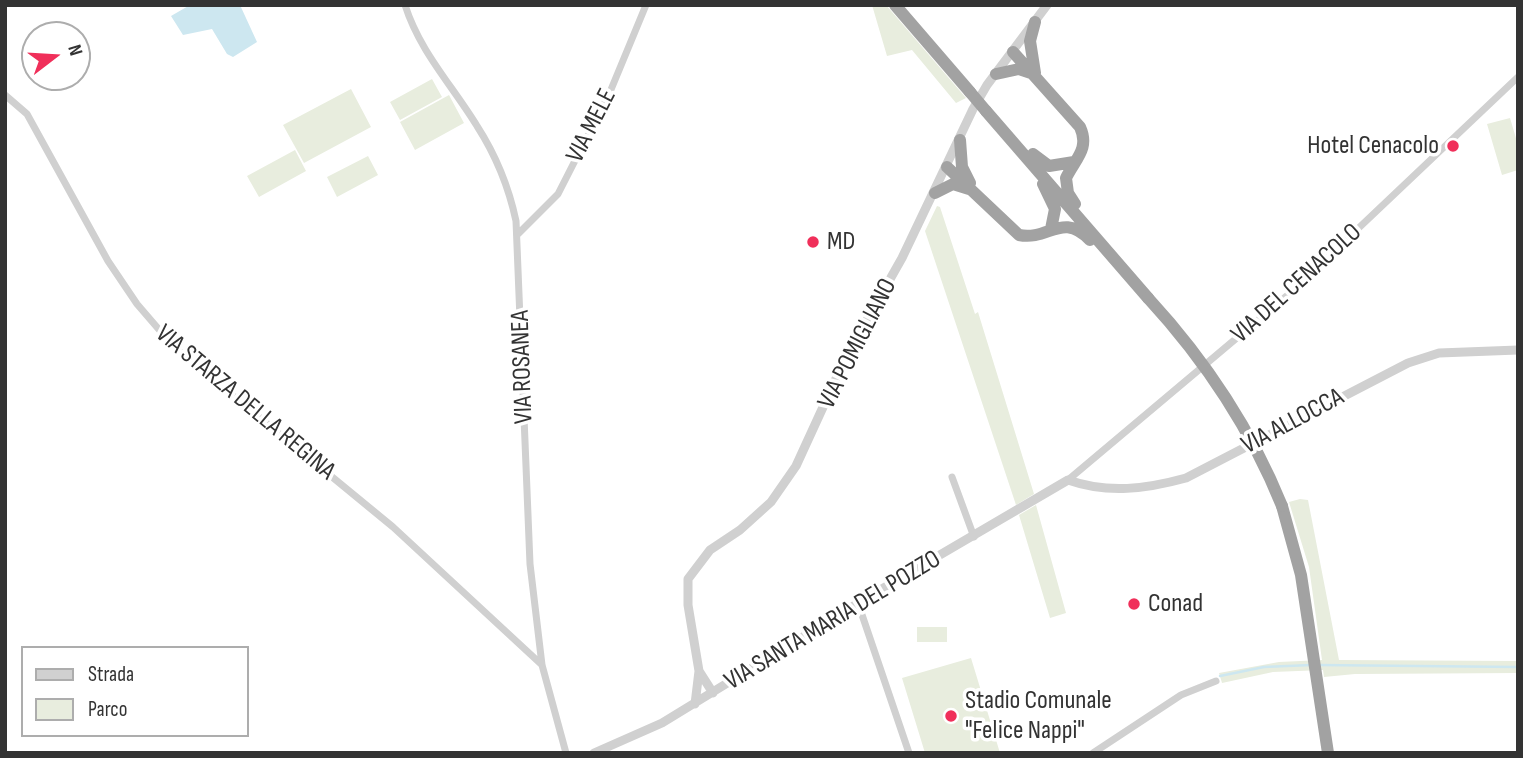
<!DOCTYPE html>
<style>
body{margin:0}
#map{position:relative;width:1523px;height:758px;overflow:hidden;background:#fff;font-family:"Sofia Sans Condensed",sans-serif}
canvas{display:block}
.frame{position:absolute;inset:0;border:7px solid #333;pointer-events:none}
.legend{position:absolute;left:21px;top:646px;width:228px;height:91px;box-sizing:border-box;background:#fff;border:2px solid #adadad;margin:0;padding:9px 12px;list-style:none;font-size:21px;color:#333}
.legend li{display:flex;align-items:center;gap:14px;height:35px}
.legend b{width:35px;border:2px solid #adadad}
.north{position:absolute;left:21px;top:21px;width:70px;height:70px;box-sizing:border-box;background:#fff;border:2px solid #adadad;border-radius:50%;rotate:73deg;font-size:19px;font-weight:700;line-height:28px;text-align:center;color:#333}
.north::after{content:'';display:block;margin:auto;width:24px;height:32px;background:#f02f5a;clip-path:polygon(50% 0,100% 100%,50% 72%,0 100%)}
</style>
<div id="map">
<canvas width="1523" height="758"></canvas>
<div class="frame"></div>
<ul class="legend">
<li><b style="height:9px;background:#d0d0d0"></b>Strada</li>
<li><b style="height:19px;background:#e8edde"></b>Parco</li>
</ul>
<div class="north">N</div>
</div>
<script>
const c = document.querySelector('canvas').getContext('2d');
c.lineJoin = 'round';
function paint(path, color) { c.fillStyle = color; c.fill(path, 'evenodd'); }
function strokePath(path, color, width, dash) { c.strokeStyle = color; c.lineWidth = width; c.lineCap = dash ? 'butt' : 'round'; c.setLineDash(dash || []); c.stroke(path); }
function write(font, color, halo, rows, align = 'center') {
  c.font = font + ' "Sofia Sans Condensed",sans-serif'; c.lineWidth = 7; c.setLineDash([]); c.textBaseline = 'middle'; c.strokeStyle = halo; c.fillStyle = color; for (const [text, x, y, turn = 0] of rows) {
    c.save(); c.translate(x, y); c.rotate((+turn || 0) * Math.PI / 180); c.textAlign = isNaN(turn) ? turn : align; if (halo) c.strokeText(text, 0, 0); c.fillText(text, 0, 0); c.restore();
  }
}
paint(new Path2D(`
 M872 5H886L966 98 956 103 912 50 887 56Z
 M432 79 442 97 400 120 390 102Z
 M351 89 371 127 304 163 283 125Z
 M449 95 464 123 415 150 400 122Z
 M1510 118 1518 145V170L1502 175 1487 124Z
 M295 150 306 171 259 197 247 176Z
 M368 156 378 175 337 197 327 177Z
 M937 206 940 207 975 314 978 312 1034 494 1016 505 925 231Z
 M1300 499 1308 500 1339 660 1518 661V673L1355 674 1324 677 1323 670 1273 672 1222 683 1219 673 1279 662 1322 660 1309 567 1289 502Z
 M1036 505 1066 613 1050 618 1019 515Z
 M917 627H947V642H917Z
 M971 658 1000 753H925L902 678Z`), '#e8edde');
paint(new Path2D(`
 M190 5H240L257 42 233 57 227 54 212 29 183 35 171 16Z`), '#cde7f0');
strokePath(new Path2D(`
 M1317 665 1518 667
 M1220 676 1264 667 1311 665`), '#cde7f0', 2.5);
strokePath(new Path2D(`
 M405 5C420 52 452 85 477 126 495 154 509 188 516 221L530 564 542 665 566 753
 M5 95 27 114 108 261 137 304 174 347 393 527 542 665
 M518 234 558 194 610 92 646 5
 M952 477 974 537
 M1068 480 1289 294 1518 77
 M858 603 909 753
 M1093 753 1181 695 1216 681`), '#d0d0d0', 7);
strokePath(new Path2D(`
 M699 671 713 693
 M695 704 699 671 688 605V579L710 550 740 530 771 502 796 466 846 357 902 258 973 109 987 85 1047 5
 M594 753 662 723 868 597 1068 480C1108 494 1146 489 1186 478L1408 363 1439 353 1518 350`), '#d0d0d0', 9);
strokePath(new Path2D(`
 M895 5 970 92
 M1035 22 1030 41 1035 73
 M1013 52 1080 127C1090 149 1075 159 1066 178L1068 193 1075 204
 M996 74 1019 69 1031 73
 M986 111 1148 298
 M960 140 962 167 970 183
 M1033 154 1049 166 1074 162
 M947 167 1019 235C1049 241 1062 211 1090 240
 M1043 184 1055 209 1051 229
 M935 193 953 184 969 189
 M1282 506 1301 575 1328 753`), '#a2a2a2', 12);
strokePath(new Path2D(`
 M970 92 986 111
 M1148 298C1206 361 1250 427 1282 506`), '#a2a2a2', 12);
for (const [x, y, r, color] of [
 [1453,146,7,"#f02f5a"],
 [813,242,7,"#f02f5a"],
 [1134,604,7,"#f02f5a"],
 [951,716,7,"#f02f5a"]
]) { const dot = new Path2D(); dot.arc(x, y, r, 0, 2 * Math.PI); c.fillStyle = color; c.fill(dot); strokePath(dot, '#fff', 2.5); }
write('26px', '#333', '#fff', [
 ["VIA MELE",592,126,-63],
 ["VIA DEL CENACOLO",1297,284,-42],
 ["VIA POMIGLIANO",858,344,-63],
 ["VIA ROSANEA",523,367,-92],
 ["VIA STARZA DELLA REGINA",245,403,40],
 ["VIA ALLOCCA",1293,422,-28],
 ["VIA SANTA MARIA DEL POZZO",833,621,-31]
]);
write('26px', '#333', '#fff', [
 ["Hotel Cenacolo",1439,146,"right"],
 ["MD",827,242],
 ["Conad",1148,604],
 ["Stadio Comunale",965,701],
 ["\"Felice Nappi\"",965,731]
], 'left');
</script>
